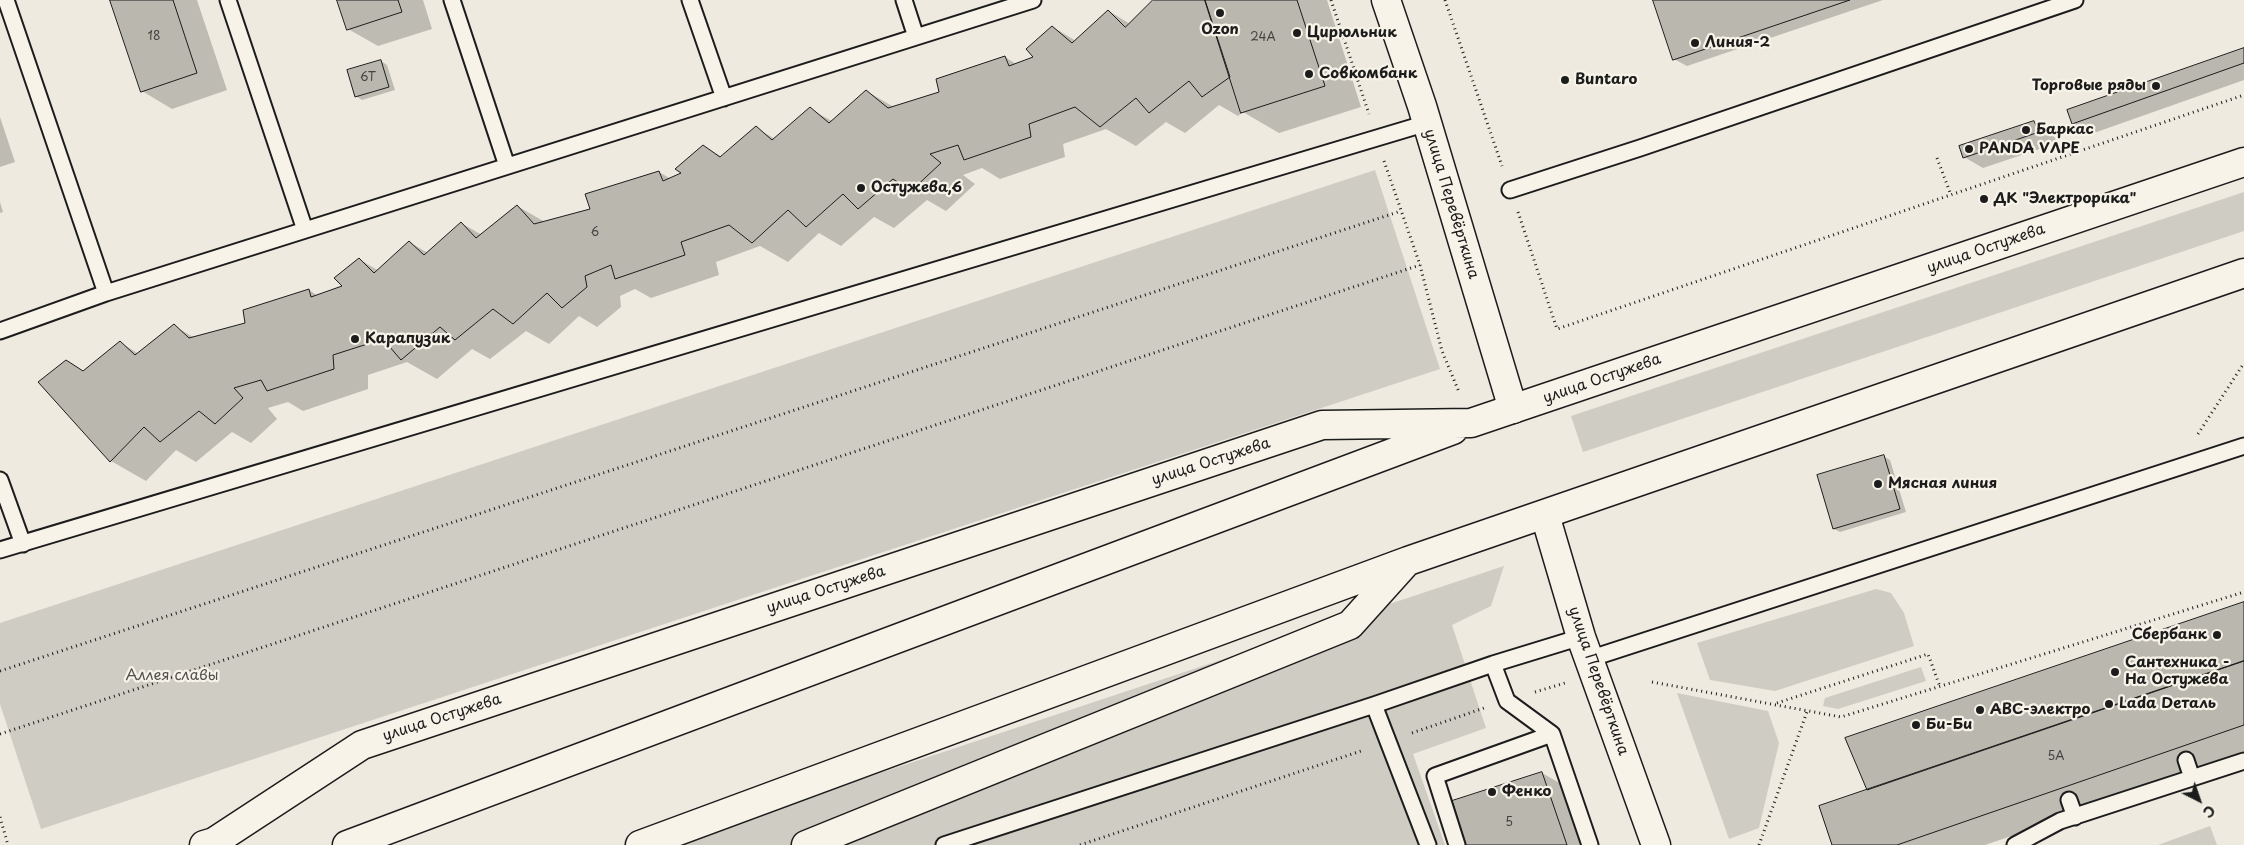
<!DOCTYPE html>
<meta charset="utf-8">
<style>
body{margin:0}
#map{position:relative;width:2244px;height:845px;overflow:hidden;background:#eeeae0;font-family:"Playpen Sans",sans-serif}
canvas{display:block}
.north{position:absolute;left:2174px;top:775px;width:50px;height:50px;-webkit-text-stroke:4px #f7f3e8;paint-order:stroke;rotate:139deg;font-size:14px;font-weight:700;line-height:20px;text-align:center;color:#1c1c1c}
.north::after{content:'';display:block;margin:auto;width:18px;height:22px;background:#1c1c1c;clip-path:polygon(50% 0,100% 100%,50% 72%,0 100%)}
</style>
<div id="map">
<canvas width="2244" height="845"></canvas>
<div class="north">С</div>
</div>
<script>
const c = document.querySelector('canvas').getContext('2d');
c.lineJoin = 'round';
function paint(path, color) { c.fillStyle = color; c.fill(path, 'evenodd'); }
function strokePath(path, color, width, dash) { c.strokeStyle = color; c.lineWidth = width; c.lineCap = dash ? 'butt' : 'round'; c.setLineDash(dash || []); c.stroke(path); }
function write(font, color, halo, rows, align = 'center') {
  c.font = font + ' "Playpen Sans",sans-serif'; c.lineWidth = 4.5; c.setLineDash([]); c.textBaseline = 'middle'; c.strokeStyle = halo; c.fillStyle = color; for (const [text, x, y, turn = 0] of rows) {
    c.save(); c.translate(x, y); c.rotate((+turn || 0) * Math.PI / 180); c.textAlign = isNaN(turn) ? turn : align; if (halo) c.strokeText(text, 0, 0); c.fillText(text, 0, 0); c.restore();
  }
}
paint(new Path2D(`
 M1375 170 1440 369 41 829 0 704V623Z
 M2244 192V231L1583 452 1571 416Z
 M1504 566 1491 606 1452 625 1486 728 1413 754 1445 845H663Z
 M1876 589 1891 593 1904 613 1914 646 1775 691 1710 680 1697 643Z
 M1921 667 1926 681 1838 709 1823 706 1825 698Z
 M1677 693 1768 711 1779 743 1759 828 1729 839Z
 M2210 826 2217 845H2158Z`), '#cfccc3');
paint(new Path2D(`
 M111 0H197L227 90 172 109 142 91Z
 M339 0H423L432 29 378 46 348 29Z
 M1155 0H1327L1361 107 1279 133 1243 112 1238 116 1219 105 1185 133 1166 122 1136 146 1106 129 1063 144 1065 157 1000 179 982 168 963 175 975 184 946 211 927 200 894 228 874 217 841 246 819 233 788 262 760 246 716 262 719 275 651 298 635 289 620 296 621 307 597 327 579 316 549 344 526 331 490 359 472 349 437 379 407 362 368 375V389L303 411 288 402 268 408 277 419 251 443 232 432 196 462 176 450 146 481 111 461 84 372 121 343 139 354 174 326 195 338 247 324 309 290 318 296 345 287 359 259 379 271 409 242 428 253 461 223 482 235 517 206 545 222 591 209 659 172 671 179 684 173 703 146 722 157 756 128 775 139 810 109 832 121 866 91 894 107 940 93 1005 57 1016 64 1036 57 1053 27 1076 41 1109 11 1130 24Z
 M1654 0H1883L1687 66 1674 59Z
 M2244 49V80L2091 134 2073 123Z
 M381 61 387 65 395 90 362 100 356 96Z
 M0 117 15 162 0 167Z
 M2034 122 2053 133 2057 143 1983 168 1964 157Z
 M0 202 3 212 0 213Z
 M1883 456 1890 460 1906 512 1840 532 1834 529Z
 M2244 603V757L1985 845H1831L1833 844 1870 790Z
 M1542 773 1577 793 1595 845H1468L1453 802Z`), '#0003');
const building = new Path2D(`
 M110 0H173L197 73 141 92Z
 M337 0H398L402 12 347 30Z
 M1153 0H1205L1230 77 1202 97 1189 81 1149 113 1136 98 1100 127 1075 107 1029 124 1031 137 964 160 958 145 930 154 941 163 911 191 893 179 858 209 843 194 806 227 788 210 752 243 729 225 681 242 685 255 615 279 611 265 585 276 587 287 562 308 547 293 513 324 493 309 455 340 440 327 401 360 383 339 333 355 334 369 267 391 261 380 234 388 243 398 215 424 199 411 160 442 144 427 110 462 38 382 66 360 83 371 120 341 135 355 174 324 189 338 245 323 243 310 309 289 311 297 342 286 334 278 359 258 374 273 409 241 424 255 461 222 476 238 517 205 534 224 590 209 585 194 659 171 663 181 681 173 675 169 703 145 720 157 756 126 772 140 810 107 829 123 866 90 888 108 939 92 936 79 1005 56 1009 66 1033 57 1026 49 1052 26 1072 43 1108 10 1125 27Z
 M1205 0H1297L1325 86 1241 113Z
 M1653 0H1850L1673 60Z
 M2244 48V63L2072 124 2067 110Z
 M381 60 389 87 355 97 347 70Z
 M2034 121 2039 132 1963 158 1959 146Z
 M1884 455 1900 509 1833 529 1817 475Z
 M2244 602V661L1867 790 1845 738Z
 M2244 661V725L1897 845H1832L1819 806Z
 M1542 772 1567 845H1466L1452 801Z`);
paint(building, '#bab7af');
strokePath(building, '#1c1c1c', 1);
const service = new Path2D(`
 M6 0 106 293
 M228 0 305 230
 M452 0 507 166
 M690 0 724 98
 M904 0 916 37
 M1510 190 1640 148 2075 0
 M0 331 106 293 1033 0
 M0 480 23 544
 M0 550 1427 123
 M1589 659 2244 446
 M1493 664 1507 701 1552 734
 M1374 705 1428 845
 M2186 760 2192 778
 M2069 800 2075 817
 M944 845 1374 705 1493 664 1581 637
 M1457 845 1435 776 1552 734 1590 845
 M2015 845 2060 821 2244 761`);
const tertiary = new Path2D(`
 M1386 0 1422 106 1513 409
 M1545 515 1581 637 1656 845`);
const primary = new Path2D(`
 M204 845 214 842 362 745 1322 425 1471 423 2244 162
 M347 845 1453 430
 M640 845 1408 561 2244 273
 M806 845 1350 625 1404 565`);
strokePath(service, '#1c1c1c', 19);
strokePath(tertiary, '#1c1c1c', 31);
strokePath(primary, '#1c1c1c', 31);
strokePath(new Path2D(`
 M1331 0 1369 114
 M1445 0 1502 166
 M1937 158 1951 195
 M1384 161 1420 265 1442 351 1459 392
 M1518 212 1557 329 2244 95
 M2198 434 2244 363
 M0 671 1401 211
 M1652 682 1841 717 2244 592
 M1535 692 1565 683
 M1777 703 1928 654 1940 687
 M1412 733 1484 708
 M0 734 1420 265
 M0 817 8 845
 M1080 845 1364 750
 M1759 845 1808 709`), '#1c1c1c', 3, [1, 4]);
strokePath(service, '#f7f3e8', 15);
strokePath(tertiary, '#f7f3e8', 28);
strokePath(primary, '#f7f3e8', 28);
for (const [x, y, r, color] of [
 [1220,13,5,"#1c1c1c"],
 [1297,33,5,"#1c1c1c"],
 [1695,43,5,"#1c1c1c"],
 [1309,74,5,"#1c1c1c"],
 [1565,80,5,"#1c1c1c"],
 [2156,86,5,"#1c1c1c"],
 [2026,130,5,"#1c1c1c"],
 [1969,149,5,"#1c1c1c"],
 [861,188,5,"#1c1c1c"],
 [1984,199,5,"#1c1c1c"],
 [355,339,5,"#1c1c1c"],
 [1878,484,5,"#1c1c1c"],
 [2217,635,5,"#1c1c1c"],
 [2115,672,5,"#1c1c1c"],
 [2109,704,5,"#1c1c1c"],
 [1980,710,5,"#1c1c1c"],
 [1916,725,5,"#1c1c1c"],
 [1492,792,5,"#1c1c1c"]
]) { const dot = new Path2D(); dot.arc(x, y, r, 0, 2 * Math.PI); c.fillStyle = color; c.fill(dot); strokePath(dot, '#f7f3e8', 2); }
write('12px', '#444341', null, [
 ["18",154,37],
 ["24А",1263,38],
 ["6Т",368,78],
 ["6",595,233],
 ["5А",2056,757],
 ["5",1509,823]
]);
write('bold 15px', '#1c1c1c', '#f7f3e8', [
 ["Ozon",1220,30,"center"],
 ["Цирюльник",1307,33],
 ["Линия-2",1705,43],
 ["Совкомбанк",1319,74],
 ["Buntaro",1575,80],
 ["Торговые ряды",2146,86,"right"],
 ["Баркас",2036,130],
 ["PANDA VΛPE",1979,149],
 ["Остужева,6",871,188],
 ["ДК \"Электрорика\"",1994,199],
 ["Карапузик",365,339],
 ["Мясная линия",1888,484],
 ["Сбербанк",2207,635,"right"],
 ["Сантехника -",2125,663],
 ["На Остужева",2125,680],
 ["Lada Dеталь",2119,704],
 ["АВС-электро",1990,710],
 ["Би-Би",1926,725],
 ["Фенко",1502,792]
], 'left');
write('15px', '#1c1c1c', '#f7f3e8', [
 ["улица Перевёрткина",1451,204,73],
 ["улица Остужева",1986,249,-19],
 ["улица Остужева",1602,379,-19],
 ["улица Остужева",1211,462,-18],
 ["улица Остужева",826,590,-18],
 ["улица Перевёрткина",1598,681,71],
 ["улица Остужева",442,718,-18]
]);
write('15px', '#52514e', '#f7f3e8', [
 ["Аллея славы",172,676]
]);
</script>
